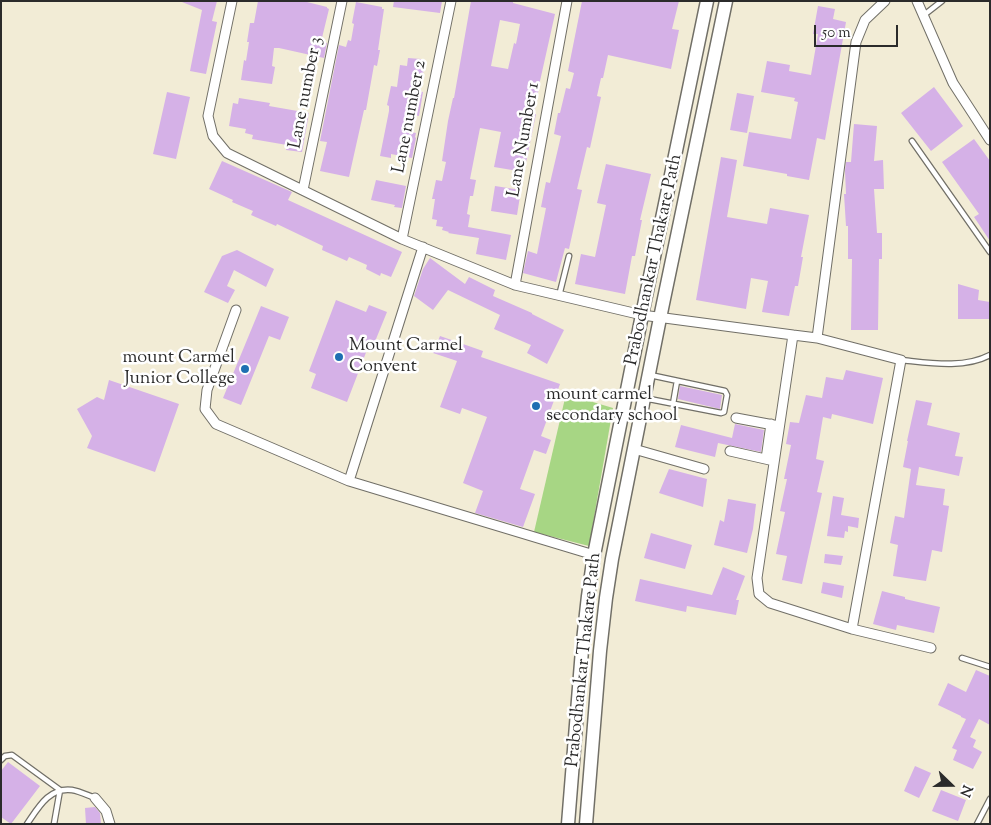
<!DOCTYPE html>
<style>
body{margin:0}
#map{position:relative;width:991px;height:825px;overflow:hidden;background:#f2ecd6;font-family:"Sorts Mill Goudy",serif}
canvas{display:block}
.frame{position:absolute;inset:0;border:2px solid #2b2b2b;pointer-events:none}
.north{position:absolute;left:926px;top:760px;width:50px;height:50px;-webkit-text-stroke:4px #fff;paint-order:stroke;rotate:112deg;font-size:14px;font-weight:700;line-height:20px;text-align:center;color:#2b2b2b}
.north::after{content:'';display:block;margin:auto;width:18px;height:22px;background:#2b2b2b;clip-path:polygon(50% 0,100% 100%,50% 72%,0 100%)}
.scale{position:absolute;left:814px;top:25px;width:84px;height:22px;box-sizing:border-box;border:2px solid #2b2b2b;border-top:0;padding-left:6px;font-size:15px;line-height:18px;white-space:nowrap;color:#2b2b2b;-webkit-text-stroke:4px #fff;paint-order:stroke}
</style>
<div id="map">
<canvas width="991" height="825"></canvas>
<div class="frame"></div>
<div class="north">N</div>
<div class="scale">50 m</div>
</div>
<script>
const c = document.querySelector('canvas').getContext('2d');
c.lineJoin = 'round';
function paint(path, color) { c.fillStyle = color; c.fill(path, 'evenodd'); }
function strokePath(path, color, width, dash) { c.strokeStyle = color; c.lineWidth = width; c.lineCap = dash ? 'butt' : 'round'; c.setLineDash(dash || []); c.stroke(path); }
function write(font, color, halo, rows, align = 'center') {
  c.font = font + ' "Sorts Mill Goudy",serif'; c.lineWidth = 5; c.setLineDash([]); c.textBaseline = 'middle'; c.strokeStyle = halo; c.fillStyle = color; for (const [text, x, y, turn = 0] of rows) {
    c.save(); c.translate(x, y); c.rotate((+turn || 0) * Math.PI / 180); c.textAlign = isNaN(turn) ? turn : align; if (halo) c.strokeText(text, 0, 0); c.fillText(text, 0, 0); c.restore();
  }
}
paint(new Path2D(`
 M566 394 613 408 589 546 534 532Z`), '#a7d684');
paint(new Path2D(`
 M183 1H217L212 21 217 22 206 74 190 71 202 10 182 2Z
 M258 1H303L327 7V8L329 9 321 42 327 43 324 58 279 48H274L272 66 275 67 272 84 241 80 244 60 246 61 249 42H247L250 23H254Z
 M394 1H442L440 13 393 7Z
 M471 1H513V3L555 14 540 81 534 114H536L524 172 494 167 501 132 480 128 470 179 476 180 473 196H470L467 214 470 215 468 227 511 235 506 260 476 254 479 238 448 233 449 232 442 230 443 227 436 226 437 220 432 219 435 199H432L436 180 442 181 446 162 442 161 448 121 453 98H454ZM500 20 520 24 516 44 514 43 508 69 491 66Z
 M582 1H679L672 29 679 30 671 69 608 55 603 78H601L597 96 601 97 590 148 587 147 577 189 582 190 569 249 565 248 556 282 523 273 528 251 537 254 546 208 541 207 546 182 550 183 561 136 554 134 558 113H560L566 88 570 89 574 73 568 71Z
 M356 2 382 7V9H384L378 50H380L377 66 374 65 366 110H364L349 177 320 171 327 142 320 141 339 45 346 47 348 40 351 41 354 24 352 23Z
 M818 6 835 9 833 19 846 22 825 140 817 138 809 180 787 176V174L743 166 749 132 791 139 798 102 794 101 795 98 761 92 767 61 790 65 789 71 811 75 818 34H813Z
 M408 58 421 59V64H424L423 75H419L418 91 423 92 419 116 410 114 406 131 416 133 415 137 416 138 412 158 391 154V158L380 156 389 111V106L387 105 391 86 397 87 400 65 407 66Z
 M934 87 963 126 931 151 901 113Z
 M167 92 190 97 176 159 153 154Z
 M737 93 754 96 747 133 730 130Z
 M239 98 270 103 269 106 309 113 302 152 286 150 287 145 252 139 253 135 245 133 246 129 229 126 233 103 238 104Z
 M854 124 877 126 874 161 883 160 884 189H874L877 233H882V259H879L878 330H851L852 259H848V226H846L844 194H846L845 171 846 162H851Z
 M974 139 990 161V241L974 217 979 214 942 162Z
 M721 157 737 160 727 217 767 224 770 208 809 215 801 257H803L798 286H795L789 316 762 312 768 281 751 278 746 309 696 300Z
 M222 161 292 192 288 200 402 252 391 277 381 273 380 276 366 269 367 265 349 257 347 261 322 250 323 246 277 224 276 226 251 215 253 211 232 202 233 200 209 189Z
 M606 164 651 174 640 220H642L635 256H632L625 294 575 284 581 254 595 257 606 205 597 203Z
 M376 180 406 186 402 208 394 207 395 205 371 200Z
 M495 186 521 190 517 215 491 211Z
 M237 250 274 269 266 287 234 270 227 286 235 290 228 303 204 292 222 256Z
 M430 258 465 284 469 277 495 290 493 296 532 313V314L564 330 547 364 527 353 531 345 494 329 500 315 448 290 433 310 414 296 423 269Z
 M958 284 979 290 978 300 990 302V319H958Z
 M336 300 366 312 369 305 387 312 374 344 370 342 347 402 311 388 316 374 309 371Z
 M261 306 289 317 280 340 269 336 241 405 223 398Z
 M440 336 483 351 481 357 560 384 541 436 551 440 546 454 534 450 520 489 535 494 523 527 475 513 483 491 463 483 487 417 462 408 460 414 440 407 457 361 433 353Z
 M846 370 883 378 873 424 832 414 831 419 823 417 816 459 824 461 817 492 822 493 802 584 782 580 787 556 776 554 785 512 780 511 787 479H784L791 445 786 444 790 422 799 423 806 395 822 398 826 377 843 380Z
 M109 380 179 404 155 472 87 448 92 436 77 409 97 397 104 400Z
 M680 386 722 395 720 409 678 399Z
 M916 400 932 403 927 425 960 433 955 456 963 457 959 476 919 467 916 485 945 489 943 505 949 506 942 552 932 550 926 581 893 576 898 545 890 543 895 516 904 518 911 469 903 467 908 441H907Z
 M735 424 764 430 761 452 718 443 715 457 675 447 681 425 732 438Z
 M669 469 707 479 703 507 659 493Z
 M833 496 844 498 841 515 859 518 858 528 848 526V532L845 531 844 538 827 536Z
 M728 499 756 504 753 529 747 553 714 545 720 520 724 522Z
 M651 533 692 545 685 569 644 558Z
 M825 554 843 556 841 565 824 563Z
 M723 567 745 576 736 600H739L736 615 687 606 686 612 635 601 640 579 712 595Z
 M823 582 844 586 842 598 821 593Z
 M882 591 905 597V599L940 607 934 633 897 625 896 630 873 624Z
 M976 670 990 676V725L979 719 970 737 976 740 973 747 982 752 973 769 953 760 957 750 952 748 966 719 961 717V716L938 705 948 683 966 692Z
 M8 762 40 786 11 824 1 817V771Z
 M915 766 931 773 919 798 904 791Z
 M941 790 966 800 958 821 932 811Z
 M95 807 100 813 101 824H86L85 808Z`), '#d5b1e7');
const service = new Path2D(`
 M924 15 942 1
 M912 141 990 252
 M559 296 569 256
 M901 360C930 363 963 369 990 355
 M644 398 721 413 724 412 727 395 725 391 650 375
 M673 404 677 381
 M962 658 990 667
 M1 760 5 756 12 755 60 790 54 824
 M27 824C38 808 49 787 72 790 79 791 87 795 95 798
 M977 824 990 799`);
const minor = new Path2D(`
 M232 1 208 116 213 136 227 153 402 239 515 285 642 315 793 335
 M885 1 865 20 856 42 817 338 793 335 757 578 759 594 770 603 852 629 931 648
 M917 1 953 83 990 140
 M303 190 342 1
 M402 239 451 1
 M515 285 567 1
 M236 310 207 390 205 409 216 424 349 481 594 555
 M817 338 901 360 852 629
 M736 418 779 426
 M634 449 704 469
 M730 451 774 461
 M766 459 771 424
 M349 481 423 247
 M95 798 106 811 110 824`);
const secondary = new Path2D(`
 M568 824 582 650 588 596 594 555 642 315 707 1
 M586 824 600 651 606 598 612 559 660 318 726 1`);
strokePath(service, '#716f67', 7);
strokePath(minor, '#716f67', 11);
strokePath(secondary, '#716f67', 15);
strokePath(service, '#fff', 4.5);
strokePath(minor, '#fff', 9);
strokePath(secondary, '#fff', 12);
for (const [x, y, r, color] of [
 [339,357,5,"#1f6fb2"],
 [245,369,5,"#1f6fb2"],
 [536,406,5,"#1f6fb2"]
]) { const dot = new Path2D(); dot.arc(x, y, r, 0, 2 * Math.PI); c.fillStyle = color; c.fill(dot); strokePath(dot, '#fff', 2); }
write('18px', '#2b2b2b', '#fff', [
 ["Lane number 3",307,93,-79],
 ["Lane number 2",411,117,-79],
 ["Lane Number 1",525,140,-80],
 ["Prabodhankar Thakare Path",655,260,-78],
 ["Prabodhankar Thakare Path",585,660,-84]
]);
write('18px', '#2b2b2b', '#fff', [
 ["Mount Carmel",349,347],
 ["Convent",349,368],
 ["mount Carmel",235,359,"right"],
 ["Junior College",235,380,"right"],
 ["mount carmel",546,396],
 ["secondary school",546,417]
], 'left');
</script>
